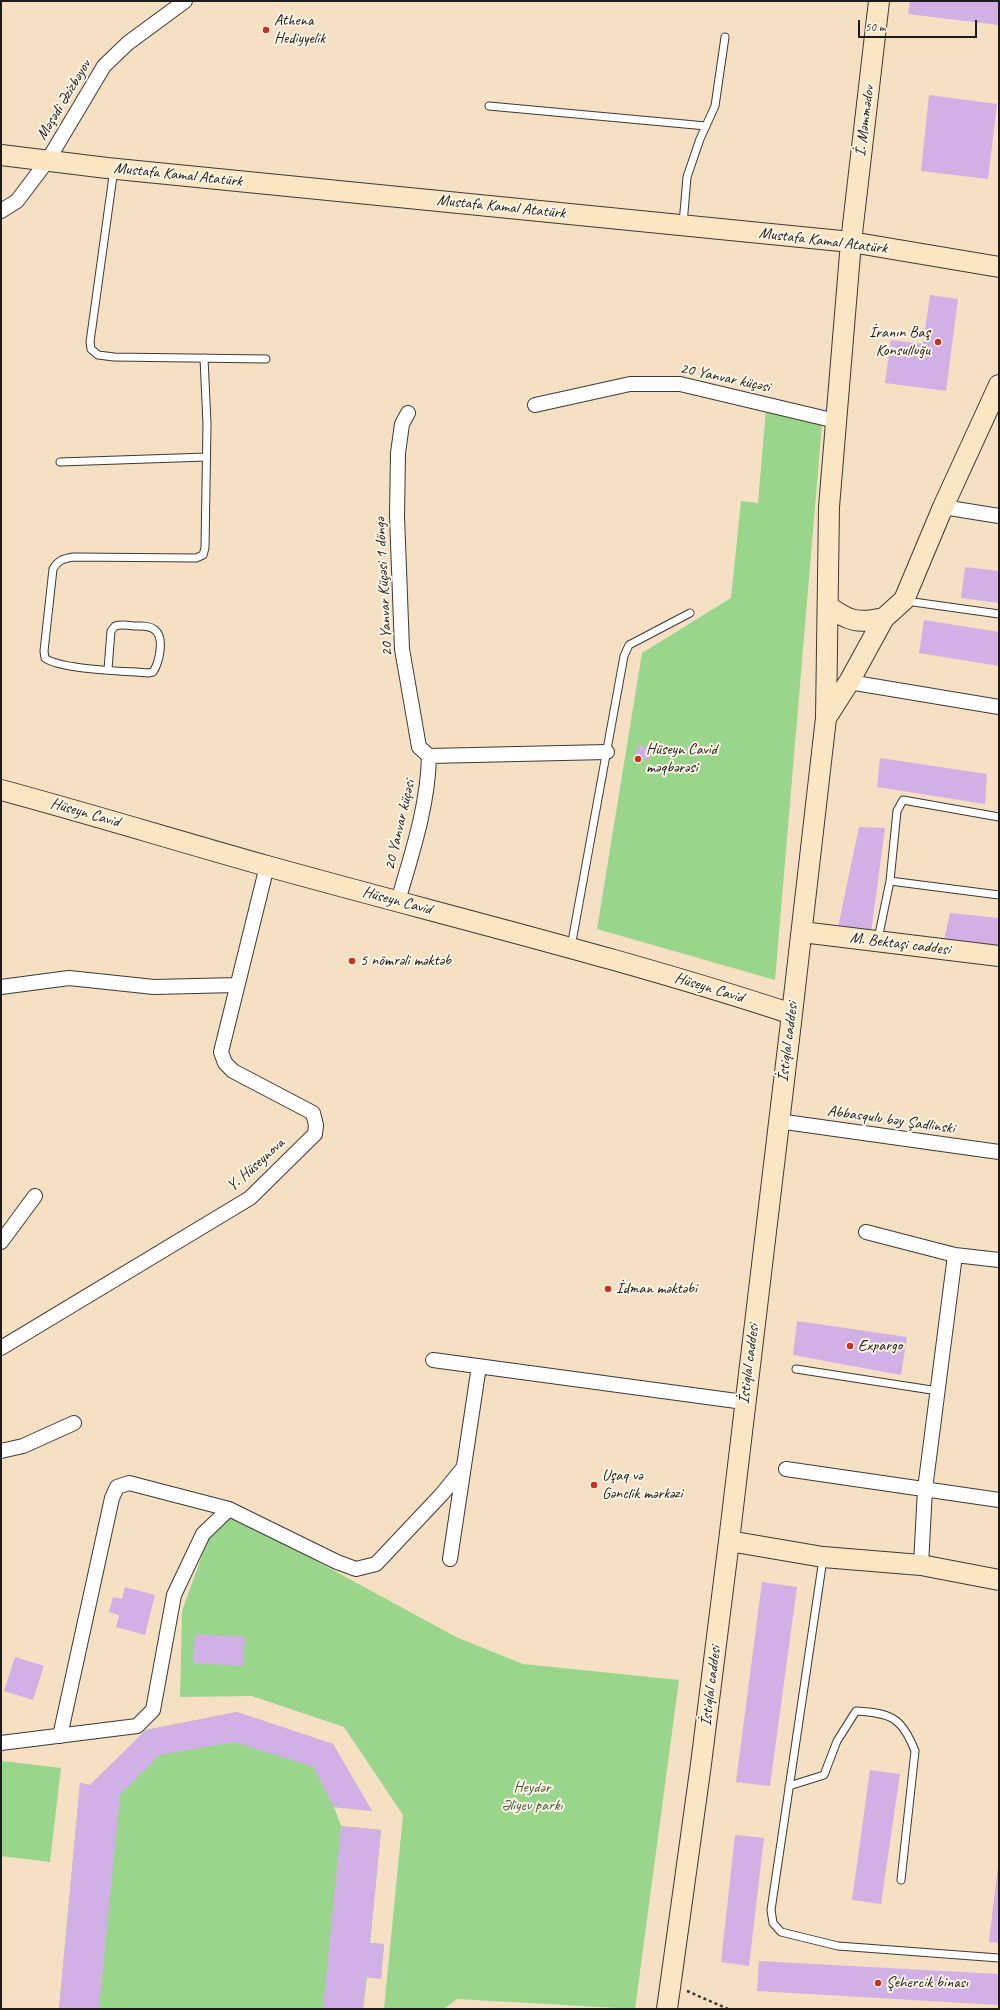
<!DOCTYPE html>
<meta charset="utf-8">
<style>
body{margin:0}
#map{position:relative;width:1000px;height:2010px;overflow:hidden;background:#f5e0c4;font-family:Caveat,sans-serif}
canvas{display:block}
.frame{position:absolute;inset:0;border:2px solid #1c1c1c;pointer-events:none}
.scale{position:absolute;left:858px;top:20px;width:119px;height:18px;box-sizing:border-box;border:2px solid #1c1c1c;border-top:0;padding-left:5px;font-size:12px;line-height:14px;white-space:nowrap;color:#1c1c1c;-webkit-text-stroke:3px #fcf5e5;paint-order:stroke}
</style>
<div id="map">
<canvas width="1000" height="2010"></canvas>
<div class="frame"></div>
<div class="scale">50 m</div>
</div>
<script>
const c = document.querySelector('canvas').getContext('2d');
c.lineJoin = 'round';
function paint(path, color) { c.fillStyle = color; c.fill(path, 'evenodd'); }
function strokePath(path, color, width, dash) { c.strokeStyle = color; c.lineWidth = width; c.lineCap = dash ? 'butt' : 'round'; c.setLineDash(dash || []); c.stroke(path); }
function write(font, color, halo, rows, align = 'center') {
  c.font = font + ' Caveat,sans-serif'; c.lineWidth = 4; c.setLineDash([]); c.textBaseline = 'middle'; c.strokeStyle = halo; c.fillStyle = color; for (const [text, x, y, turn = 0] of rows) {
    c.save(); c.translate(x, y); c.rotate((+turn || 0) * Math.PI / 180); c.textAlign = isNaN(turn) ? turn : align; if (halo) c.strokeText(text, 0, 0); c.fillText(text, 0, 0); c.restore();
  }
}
paint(new Path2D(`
 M766 409 822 425 775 980 597 929 642 653 731 598 741 501 758 503Z
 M219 1508 456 1637 523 1664 679 1680 635 2009 457 1999 444 2009H384L403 1815 344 1727 252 1696 180 1697 182 1611Z
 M237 1712 333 1744 372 1811 334 1807 341 1826 381 1830 370 1943 384 1944 381 1979 367 1977 363 2009H59L80 1783 90 1785 146 1730Z
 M2 1761 61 1768 50 1862 1 1856Z`), '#99d68b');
paint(new Path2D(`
 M910 1H999V25L908 14Z
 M929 95 997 104 988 179 921 171Z
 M930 295 958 299 946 391 885 383 891 340 923 344Z
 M965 567 999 571V603L961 598Z
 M924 620 999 632V666L919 653Z
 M638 745 650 748 649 760 635 757Z
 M880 758 987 774 985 804 877 787Z
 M859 827 885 828 871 933 838 927Z
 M950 913 999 918V946L944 940Z
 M797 1321 907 1337 901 1375 793 1355Z
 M762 1582 797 1587 770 1786 736 1782Z
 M125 1587 155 1595 145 1635 116 1627 119 1615 109 1612 113 1597 122 1599Z
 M195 1634 245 1637 243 1666 193 1663Z
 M15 1657 44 1666 33 1700 4 1691Z
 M237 1712 333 1744 372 1811 334 1807 313 1767 234 1742 160 1755 120 1795 99 2009H59L80 1783 90 1785 146 1730Z
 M870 1770 900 1774 881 1904 852 1900Z
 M341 1826 381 1830 370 1943 384 1944 381 1979 366 1977 363 2009H323Z
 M735 1835 764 1838 749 1966 721 1962Z
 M998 1865H999V1943L989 1942Z
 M759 1961 999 1974V2005L757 1991Z`), '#d1b0e6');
const service = new Path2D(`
 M489 106 706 126
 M114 169 90 342 91 349 98 355 114 357 266 359
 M683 224 687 177 700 139 715 106 725 37
 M60 462 206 457
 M906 601 999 614
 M108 669 111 631 115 626C121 624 127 625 134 626 141 626 149 625 155 630 165 638 159 663 153 672L148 673C126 671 61 670 45 658L44 651 53 569C58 560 63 559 73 557L196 558 203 555 205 548 207 424 204 358
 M890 881 897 811 903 800 999 817
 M878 939 890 881 999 895
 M571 947 624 656 629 645 690 613
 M796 1369 938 1391
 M823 1559 771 1910 773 1923 781 1932 838 1946 999 1958
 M789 1786 824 1775 837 1741 856 1711C892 1713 902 1718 915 1751L901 1880`);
const minor = new Path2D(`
 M1 211 17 201 48 160 104 66 128 43 185 1
 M535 405 630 384H680L836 421
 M408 413 402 424 398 453 397 516 402 649 419 747 429 756
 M943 507 999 516
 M849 682 999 707
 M429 756 607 752
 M398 901C412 853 428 806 429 756
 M1 987 69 978 154 987 236 985
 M778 1121 999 1152
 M866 1232 955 1255 999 1260
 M1 1242 35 1196
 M1 1348 250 1198 315 1134 316 1125 313 1113 233 1071 225 1063 221 1052 267 866
 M433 1360 744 1402
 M1 1451 23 1446 74 1423
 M786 1469 999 1500
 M450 1559 479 1366
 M921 1565 925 1489 955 1255
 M60 1736 112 1498 117 1487 129 1483 229 1509
 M1 1743 137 1726 153 1710 174 1595 203 1534 229 1509 337 1562 356 1569 376 1564 442 1494 464 1467`);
const secondary = new Path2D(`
 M1 155 107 168 851 242 999 267
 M828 606C848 621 858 624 884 618
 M826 718 849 682 884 618 904 600 943 507 999 385
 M1 790C90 814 178 841 267 866 443 915 619 957 792 1014
 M802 932 999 956
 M729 1541 823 1557 921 1565 999 1580
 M667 2009 701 1764 729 1541 792 1014 826 718 829 507 851 242 879 1`);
strokePath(service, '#3d3935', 9);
strokePath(minor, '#3d3935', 16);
strokePath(secondary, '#3d3935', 22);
strokePath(new Path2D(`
 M687 1991 728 2009`), '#3d3935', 2.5, [3, 3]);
strokePath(service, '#fff', 7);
strokePath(minor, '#fff', 14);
strokePath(secondary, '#fbe6c4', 20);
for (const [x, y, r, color] of [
 [266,30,4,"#c8321e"],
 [938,342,4,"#c8321e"],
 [638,759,4,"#c8321e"],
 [352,961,4,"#c8321e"],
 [608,1289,4,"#c8321e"],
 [850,1346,4,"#c8321e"],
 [594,1485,4,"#c8321e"],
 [878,1983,4,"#c8321e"]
]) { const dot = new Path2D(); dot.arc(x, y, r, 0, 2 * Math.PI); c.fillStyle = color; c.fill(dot); strokePath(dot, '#fcf5e5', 1.5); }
write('16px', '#1c1c1c', '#fcf5e5', [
 ["Athena",274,21],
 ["Hediyyelik",274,39],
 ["İranın Baş",930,333,"right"],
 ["Konsulluğu",930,351,"right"],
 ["Hüseyn Cavid",646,750],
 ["məqbərəsi",646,768],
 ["5 nömrəli məktəb",360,961],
 ["İdman məktəbi",616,1289],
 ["Expargo",858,1346],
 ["Uşaq və",602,1476],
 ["Gənclik mərkəzi",602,1494],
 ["Şehercik binası",886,1983]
], 'left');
write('16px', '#1c1c1c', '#fcf5e5', [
 ["Məşədi Əzizbəyov",64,100,-59],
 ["İ. Məmmədov",865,121,-83],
 ["Mustafa Kamal Atatürk",178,175,6],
 ["Mustafa Kamal Atatürk",501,207,6],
 ["Mustafa Kamal Atatürk",823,241,7],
 ["20 Yanvar küçəsi",725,378,12],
 ["20 Yanvar Küçəsi 1 döngə",384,587,-93],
 ["Hüseyn Cavid",85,813,16],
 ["20 Yanvar küçəsi",400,825,-77],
 ["Hüseyn Cavid",397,901,15],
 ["M. Bektaşi caddesi",900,944,7],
 ["Hüseyn Cavid",709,988,17],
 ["İstiqlal caddesi",788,1042,-83],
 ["Abbasqulu bəy Şadlinski",891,1120,8],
 ["Y. Hüseynova",256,1165,-42],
 ["İstiqlal caddesi",749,1364,-83],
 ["İstiqlal caddesi",711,1686,-83]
]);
write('16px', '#485d43', '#fcf5e5', [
 ["Heydər",532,1788],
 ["Əliyev parkı",532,1806]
]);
</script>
